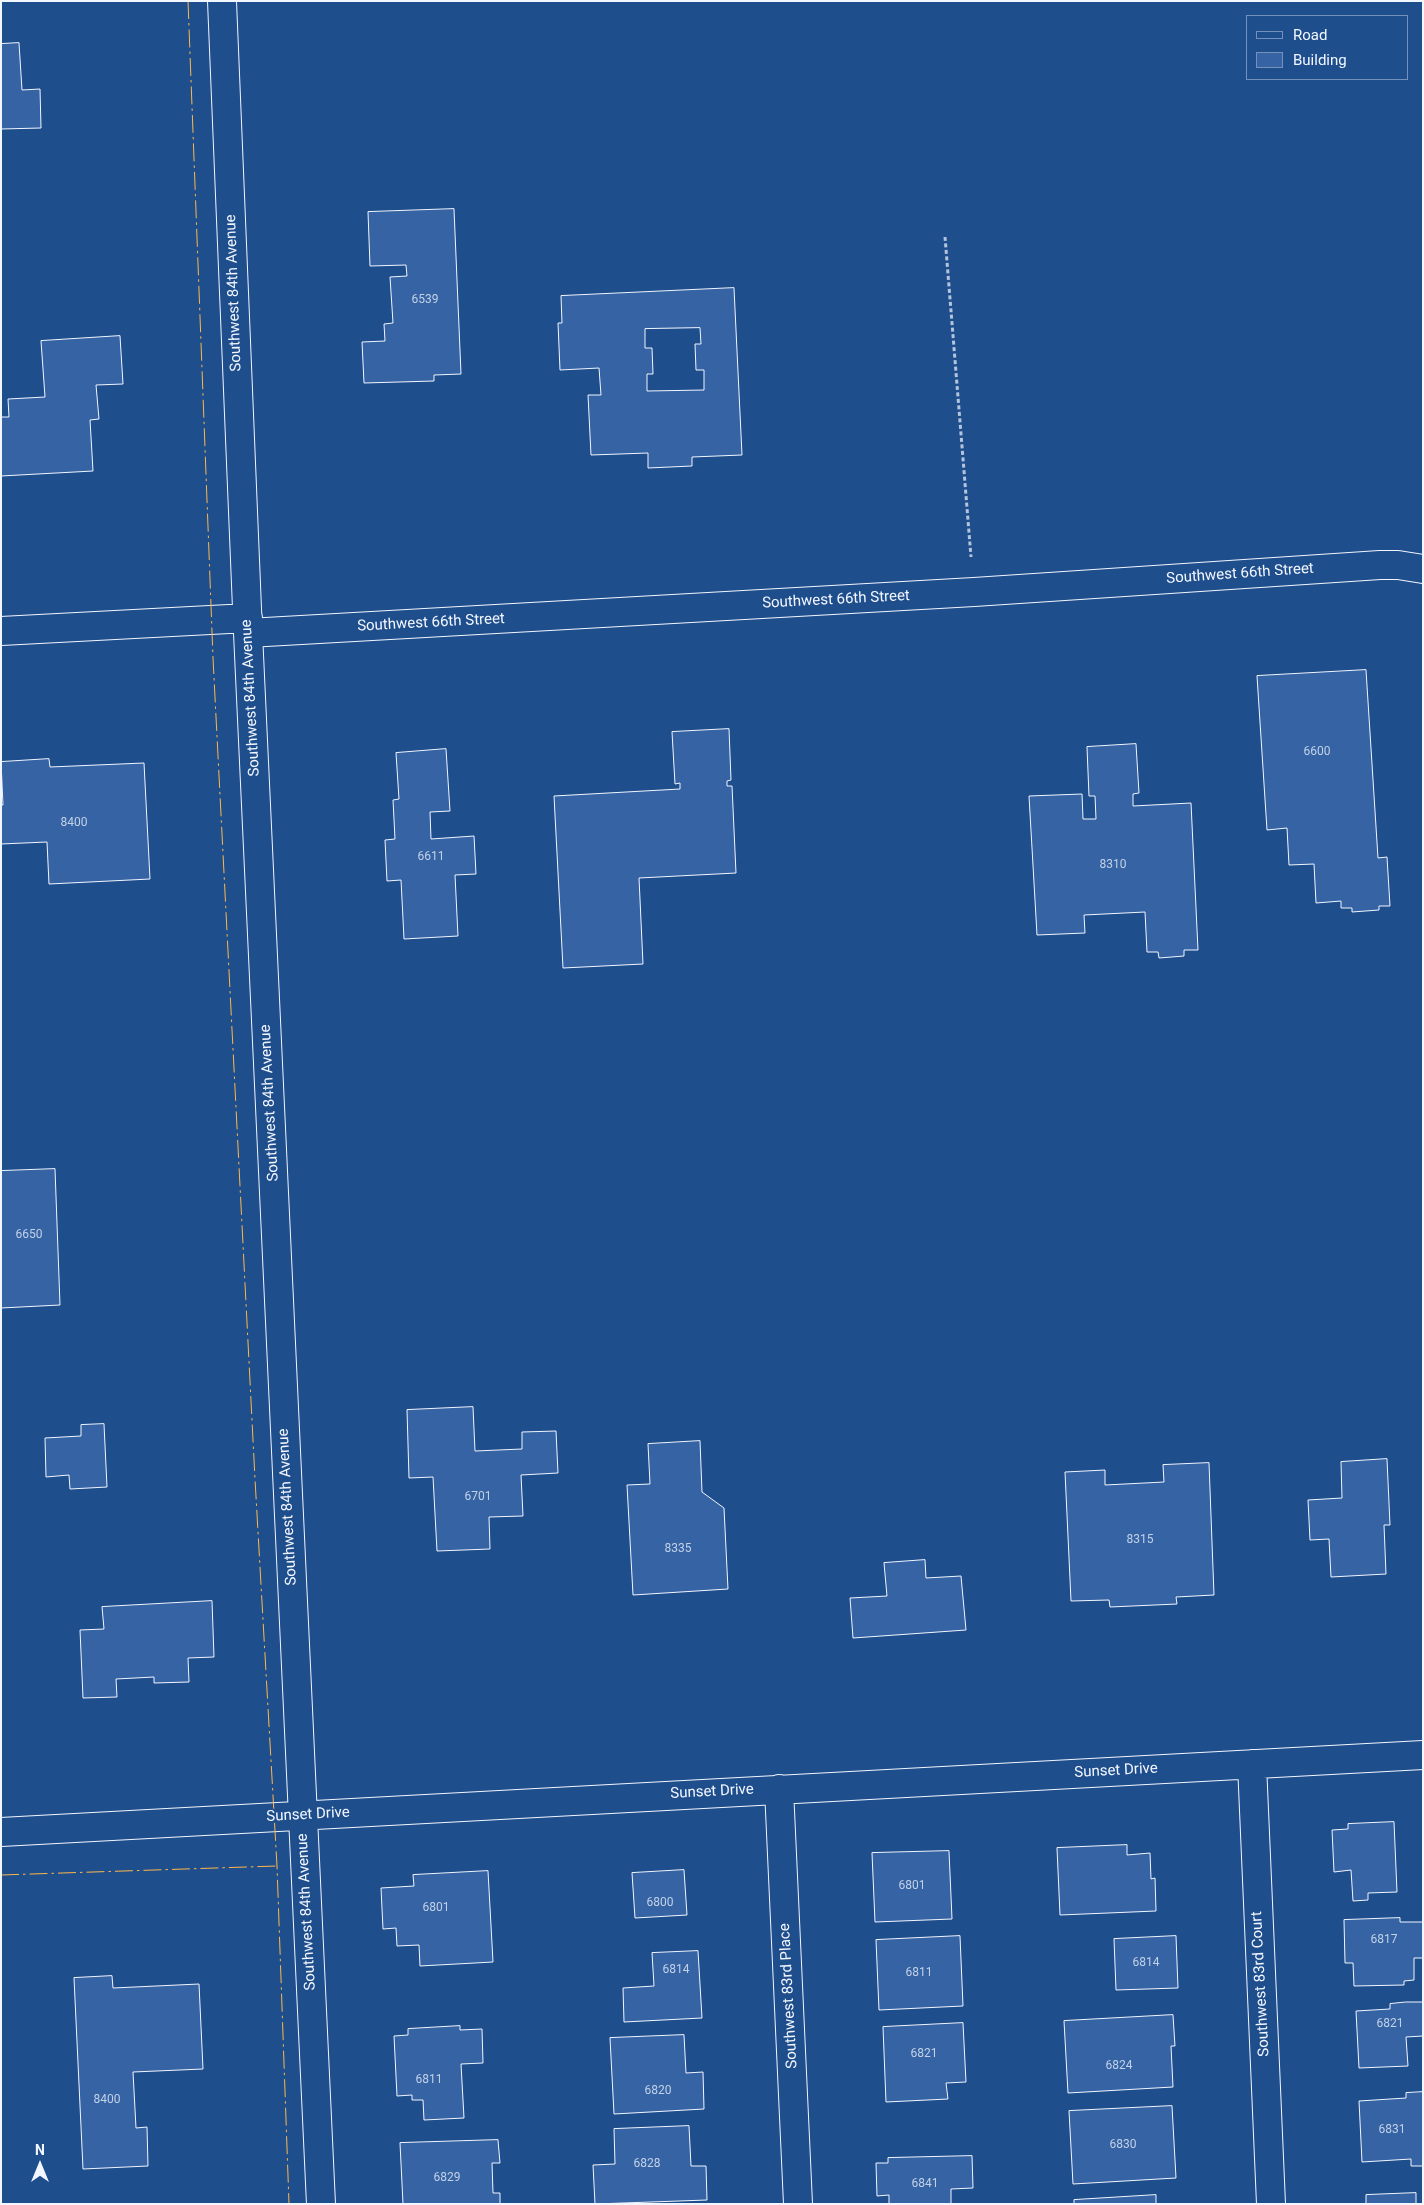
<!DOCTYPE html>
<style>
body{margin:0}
#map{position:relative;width:1424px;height:2205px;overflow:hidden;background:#1f4e8c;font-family:Roboto,sans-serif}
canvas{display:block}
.frame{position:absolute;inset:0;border:2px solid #f2f6ff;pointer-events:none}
.legend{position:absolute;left:1246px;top:15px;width:162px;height:65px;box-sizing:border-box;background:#1f4e8c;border:1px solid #7391ba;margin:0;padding:6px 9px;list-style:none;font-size:15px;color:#f2f6ff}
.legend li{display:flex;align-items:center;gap:10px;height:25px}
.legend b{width:25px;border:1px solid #7391ba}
.north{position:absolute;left:15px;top:2140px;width:50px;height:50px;-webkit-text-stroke:4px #1f4e8c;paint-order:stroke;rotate:0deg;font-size:14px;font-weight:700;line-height:20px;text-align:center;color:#f2f6ff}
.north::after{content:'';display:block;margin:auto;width:18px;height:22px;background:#f2f6ff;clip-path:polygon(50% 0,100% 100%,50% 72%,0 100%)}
</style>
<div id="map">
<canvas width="1424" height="2205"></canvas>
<div class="frame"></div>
<ul class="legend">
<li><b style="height:6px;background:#1f4e8c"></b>Road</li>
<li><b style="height:14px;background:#3563a3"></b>Building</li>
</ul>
<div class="north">N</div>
</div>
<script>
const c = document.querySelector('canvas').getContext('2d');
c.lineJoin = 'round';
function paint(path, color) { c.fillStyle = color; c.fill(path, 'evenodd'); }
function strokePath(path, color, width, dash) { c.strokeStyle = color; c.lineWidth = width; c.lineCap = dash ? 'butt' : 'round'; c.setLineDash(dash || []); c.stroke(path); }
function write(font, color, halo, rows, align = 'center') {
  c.font = font + ' Roboto,sans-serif'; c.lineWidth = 4; c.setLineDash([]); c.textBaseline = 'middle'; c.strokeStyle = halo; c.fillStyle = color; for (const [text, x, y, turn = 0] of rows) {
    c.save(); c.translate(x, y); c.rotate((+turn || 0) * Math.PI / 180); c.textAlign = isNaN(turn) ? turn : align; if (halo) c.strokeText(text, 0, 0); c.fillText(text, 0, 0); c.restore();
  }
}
const building = new Path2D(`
 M19 43 22 90 40 89 41 128 1 129V44Z
 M454 209 461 374 434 375V381L364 383 362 342 385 341 384 324 393 323 390 277 407 276 406 265 370 266 368 212Z
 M734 288 742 455 692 457V466L648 468V453L591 455 588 395H601L599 368 560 370 558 323H562L561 296ZM700 328 701 344H695L696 370H704V390L647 391V374H653L652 348H645V329Z
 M120 336 123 384 96 385 99 419 90 420 93 471 1 476V417H9L8 399 45 397 41 341Z
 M1366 670 1378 858 1387 857 1390 906H1379V910L1352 912V908H1341V901L1316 903 1314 864 1289 865 1287 828 1267 830 1257 676Z
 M729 729 731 780 727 781V786H732L736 873 639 878 643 964 563 968 554 796 680 789V783L675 784 672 732Z
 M1136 744 1139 793 1133 794V806L1191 803 1198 950H1184V956L1159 958 1158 952H1147L1145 912 1084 915 1085 933 1037 935 1029 796 1082 794 1083 819H1096L1095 796H1089L1087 747Z
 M446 749 450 811 430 812 431 839 474 836 476 874 455 875 458 936 404 939 401 880 387 881 385 840 395 839 393 800 399 799 396 753Z
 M49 759 50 767 144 763 150 879 49 884 47 842 1 844V805H3L1 762Z
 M55 1169 60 1305 1 1308V1171Z
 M473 1407 475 1451 522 1449V1432L556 1431 558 1473 521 1475 523 1516 489 1517 490 1549 437 1551 433 1477 409 1478 407 1410Z
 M104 1424 107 1487 70 1489 69 1475 46 1477 45 1438 81 1436V1425Z
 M700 1441 702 1492 724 1508 728 1589 633 1595 627 1485 650 1484 648 1444Z
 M1387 1459 1390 1525H1384L1386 1574 1331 1577 1329 1539 1310 1540 1308 1500 1342 1498 1341 1462Z
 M1209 1463 1214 1595 1176 1597 1177 1604 1110 1607 1109 1600 1071 1601 1065 1472 1105 1470V1485L1164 1482 1163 1465Z
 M925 1560 926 1578 961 1576 966 1630 853 1638 850 1598 887 1596 884 1563Z
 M212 1601 214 1657 188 1658 189 1682 154 1683V1677L116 1679 117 1697 83 1698 80 1630 104 1629 102 1607Z
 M1394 1822 1397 1892 1368 1893V1900L1353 1901 1351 1870 1334 1872 1332 1830 1348 1829V1824Z
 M1127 1845V1855L1150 1853 1151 1879 1155 1878 1156 1911 1060 1915 1057 1848Z
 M949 1851 952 1919 875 1922 872 1853Z
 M684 1870 687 1915 635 1918 632 1873Z
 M488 1871 493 1962 420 1966 419 1945 397 1946 396 1928 383 1929 381 1888 414 1886 413 1875Z
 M1400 1918V1922H1423V1958H1414V1980L1404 1981V1985L1354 1986 1353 1963H1345L1344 1920Z
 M960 1936 963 2006 879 2010 876 1940Z
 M1176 1936 1178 1988 1116 1990 1114 1939Z
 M698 1951 702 2018 624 2022 623 1988 654 1986 652 1953Z
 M112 1976 113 1988 199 1984 203 2069 133 2072 136 2128 147 2127 148 2166 83 2169 74 1978Z
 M1406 2002H1423V2036L1406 2037 1408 2066 1359 2068 1356 2011 1390 2009V2004Z
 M1173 2015 1175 2046H1171L1173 2087 1068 2093 1064 2021Z
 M963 2023 966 2082 946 2083 948 2099 886 2102 883 2027Z
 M460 2026V2030L482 2029 483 2063 461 2064 464 2118 424 2120 423 2100H412V2095L397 2096 394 2036 408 2035V2029Z
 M684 2035 686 2073 703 2072 704 2109 614 2114 610 2038Z
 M1423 2092V2166H1411V2159L1362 2162 1359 2101 1406 2098V2093Z
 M1172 2106 1176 2178 1073 2184 1069 2111Z
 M689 2126 691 2166H706L707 2200 595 2204 593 2165 615 2164 614 2129Z
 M498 2140 500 2163H492L493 2193H500V2204H403L400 2143Z
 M972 2156 973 2188 951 2189V2204H889V2195L877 2196 876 2163H888V2158Z
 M1416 2193V2204H1366V2195Z
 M1156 2195V2204H1074V2200Z`);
paint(building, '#3563a3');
strokePath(building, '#f2f6ff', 1);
const minor = new Path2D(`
 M222 1 248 633 321 2204
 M1 631 248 618
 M248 633 974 592 1380 565H1398L1423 569
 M1252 1764 1271 2204
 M779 1789 798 2204
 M1 1832 1423 1755`);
strokePath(minor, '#f2f6ff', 30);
strokePath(new Path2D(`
 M945 237 971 557`), '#b3c4dc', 3, [4, 2.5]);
strokePath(minor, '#1f4e8c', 28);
strokePath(new Path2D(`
 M188 1 213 658 255 1479 277 1866 289 2204
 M1 1875 277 1866`), '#ffb74d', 1, [18, 4, 2.5, 4]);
write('12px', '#c3d1e8', null, [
 ["6539",425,300],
 ["6600",1317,752],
 ["8400",74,823],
 ["6611",431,857],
 ["8310",1113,865],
 ["6650",29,1235],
 ["6701",478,1497],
 ["8315",1140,1540],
 ["8335",678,1549],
 ["6801",912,1886],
 ["6800",660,1903],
 ["6801",436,1908],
 ["6817",1384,1940],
 ["6814",1146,1963],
 ["6814",676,1970],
 ["6811",919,1973],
 ["6821",1390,2024],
 ["6821",924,2054],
 ["6824",1119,2066],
 ["6811",429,2080],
 ["6820",658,2091],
 ["8400",107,2100],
 ["6831",1392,2130],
 ["6830",1123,2145],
 ["6828",647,2164],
 ["6829",447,2178],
 ["6841",925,2184]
]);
write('15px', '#f2f6ff', '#1f4e8c', [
 ["Southwest 84th Avenue",234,293,-92],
 ["Southwest 66th Street",1240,574,-4],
 ["Southwest 66th Street",836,600,-3],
 ["Southwest 66th Street",431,623,-3],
 ["Southwest 84th Avenue",251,698,-93],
 ["Southwest 84th Avenue",270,1103,-93],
 ["Southwest 84th Avenue",288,1507,-93],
 ["Sunset Drive",1116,1771,-3],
 ["Sunset Drive",712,1792,-3],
 ["Sunset Drive",308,1815,-3],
 ["Southwest 84th Avenue",307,1912,-93],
 ["Southwest 83rd Court",1261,1984,-93],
 ["Southwest 83rd Place",789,1996,-93]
]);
</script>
